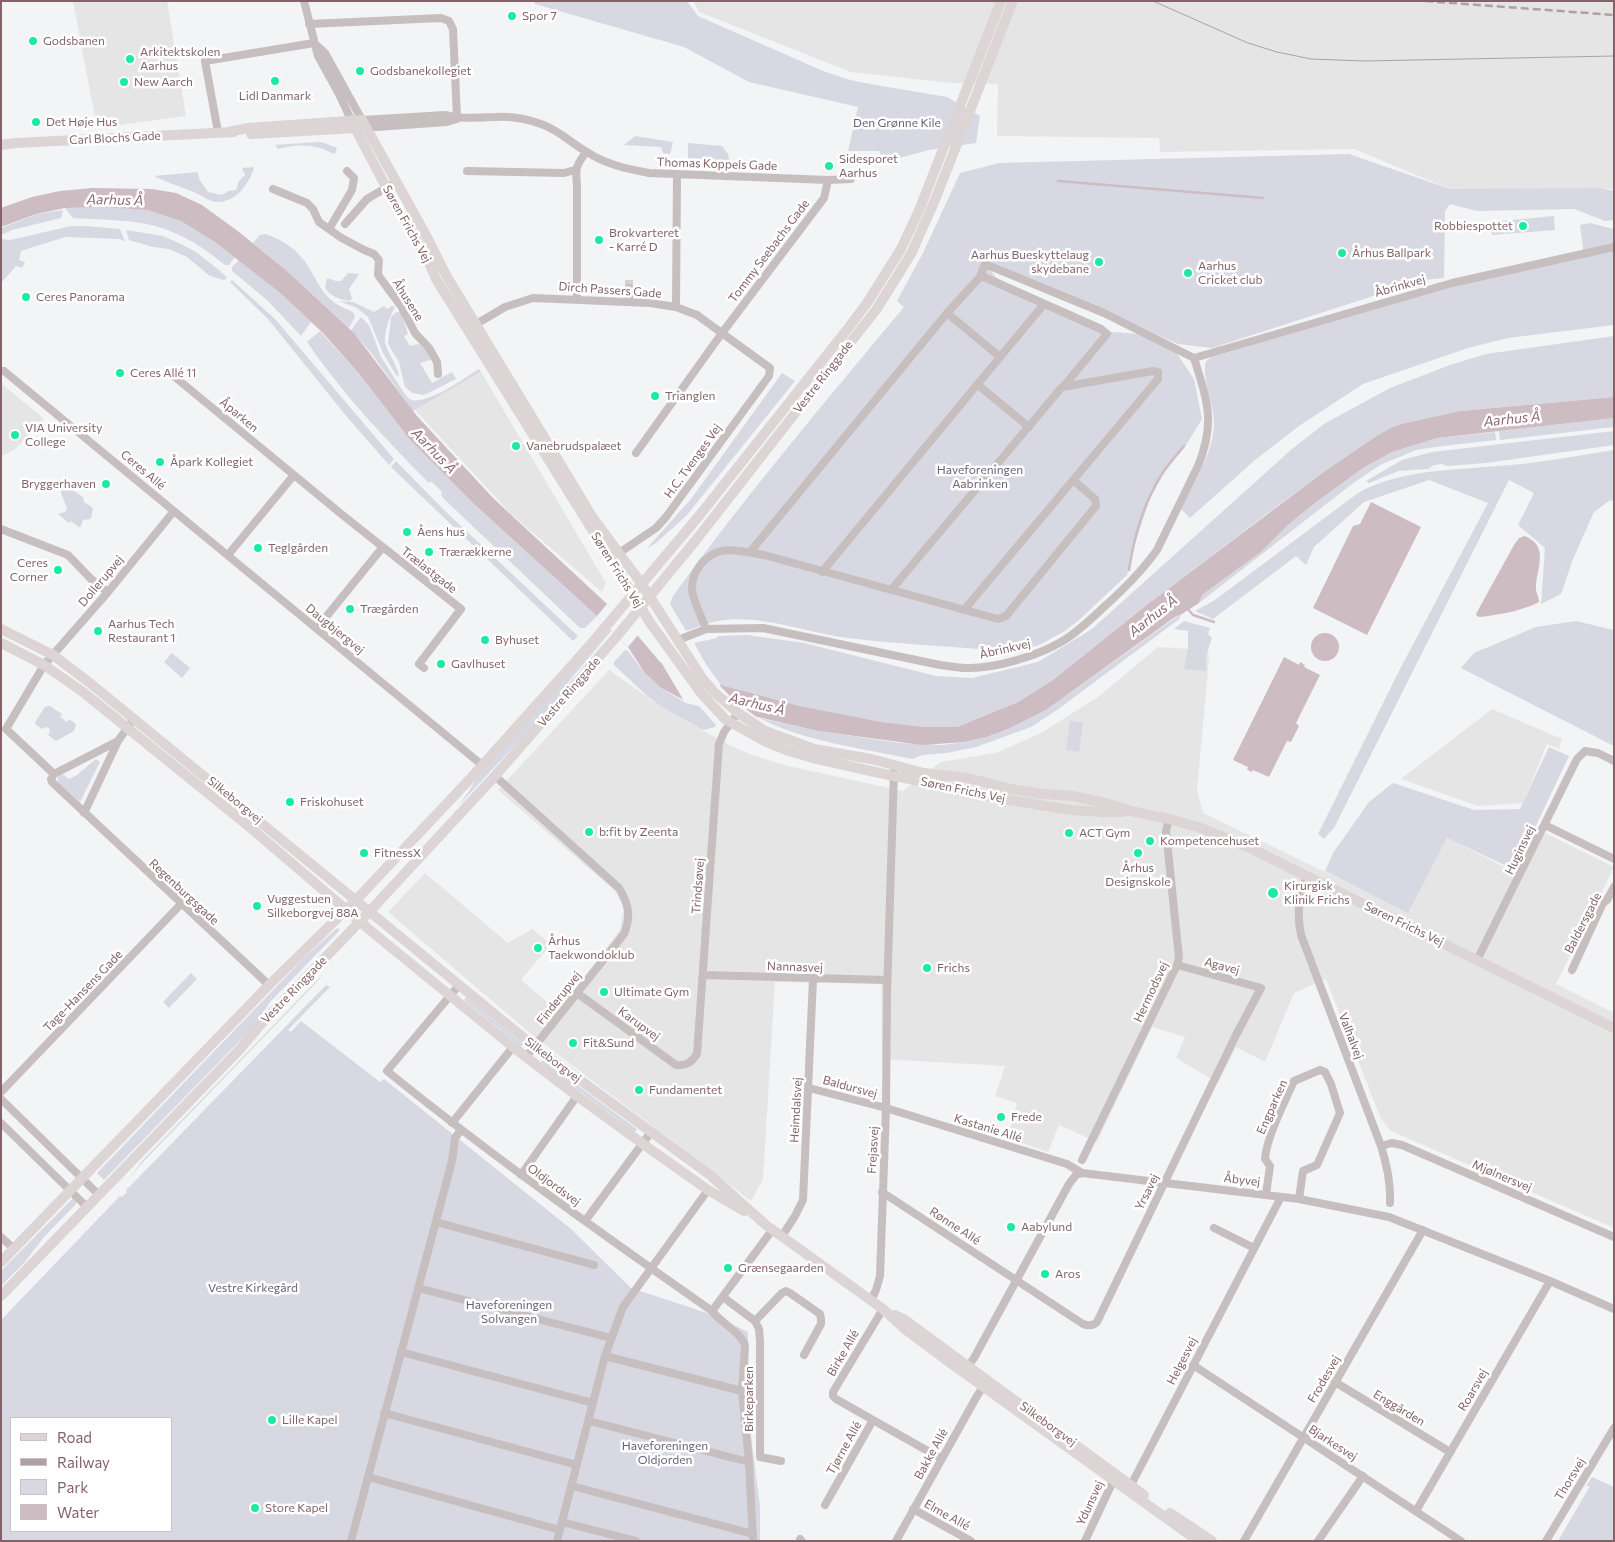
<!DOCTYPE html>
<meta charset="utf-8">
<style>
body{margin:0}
#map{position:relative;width:1615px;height:1542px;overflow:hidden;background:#f2f4f6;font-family:Commissioner,sans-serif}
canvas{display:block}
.frame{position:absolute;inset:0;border:2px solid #846368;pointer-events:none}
.legend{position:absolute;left:10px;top:1417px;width:162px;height:115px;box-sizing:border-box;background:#fff;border:1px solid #cec1c3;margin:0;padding:6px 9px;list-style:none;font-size:15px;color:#846368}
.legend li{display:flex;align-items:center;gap:10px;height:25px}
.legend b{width:25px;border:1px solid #cec1c3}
</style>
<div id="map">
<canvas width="1615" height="1542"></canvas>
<div class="frame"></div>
<ul class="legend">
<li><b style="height:6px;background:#dcd4d5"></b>Road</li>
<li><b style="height:6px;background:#aea1a3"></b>Railway</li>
<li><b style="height:14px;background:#d8d8e2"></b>Park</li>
<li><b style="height:14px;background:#cdbcc2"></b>Water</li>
</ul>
</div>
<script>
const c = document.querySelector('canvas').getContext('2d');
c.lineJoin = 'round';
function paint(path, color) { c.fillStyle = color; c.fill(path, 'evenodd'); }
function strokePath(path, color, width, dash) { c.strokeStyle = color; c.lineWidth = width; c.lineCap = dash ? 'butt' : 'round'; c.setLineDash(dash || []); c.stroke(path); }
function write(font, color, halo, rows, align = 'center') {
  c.font = font + ' Commissioner,sans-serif'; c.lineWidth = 5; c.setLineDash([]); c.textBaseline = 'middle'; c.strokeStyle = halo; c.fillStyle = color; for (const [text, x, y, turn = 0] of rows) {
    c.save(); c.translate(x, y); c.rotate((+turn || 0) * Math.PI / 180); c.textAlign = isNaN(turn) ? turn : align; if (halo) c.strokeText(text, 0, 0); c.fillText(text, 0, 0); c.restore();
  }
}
paint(new Path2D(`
 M73 1H167L186 116 97 128Z
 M693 1H1614V189L1602 188 1489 191 1450 189 1354 149 1160 152 1159 138 997 136 998 84 952 83 851 72 699 12Z
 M481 372 606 583 602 592 511 514 415 410Z
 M1 383 44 419 14 450 1 456Z
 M1158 647 1208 650 1209 659 1197 790 1203 813 1408 912 1447 838 1514 872 1535 828 1614 867 1556 984 1614 1013V1228L1391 1131 1381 1119 1326 979 1294 993 1265 1062 1236 1047 1218 1083 1176 1058 1185 1037 1152 1027 1097 1142 1059 1125 1048 1152 1008 1138 1017 1103 995 1096 1005 1066 882 1059 881 984 775 982 763 1179 751 1201 531 1034 388 912 425 873 508 943 532 929 551 944 521 980 558 1011 620 930 624 908 615 891 498 790 609 670 666 710 729 745 752 755 788 766 903 791 941 762 996 753 1041 733 1098 697Z
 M1492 709 1562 739 1559 749 1547 744 1523 803 1478 806 1401 779Z`), '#e5e5e6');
paint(new Path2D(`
 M534 1H687L698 16 823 71 850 80 870 84 947 97 980 116 976 143 929 150 884 162 879 151H848L858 107 749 82 684 47 535 4Z
 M635 136 673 142 670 154 663 153 661 147 624 145Z
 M318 142 324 143 337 148 335 154C330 153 325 149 320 148 306 144 292 145 278 149L275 145Z
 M688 143 722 146 728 154 731 168 719 166 705 159 688 158Z
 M1349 154 1450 189 1602 188 1614 191V220L1605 221 1574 209 1477 211 1450 204 1445 211 1444 278 1423 280 1212 348 1178 344 982 258 997 279 1112 332 1140 334 1176 352 1194 379 1202 419 1186 445 1163 474 1149 501 1135 543 1127 575 1079 620 1065 631 1043 643 1019 653C960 646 900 645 841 637 800 631 760 614 718 621 706 623 696 628 686 631L670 604 673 596C745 496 825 402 904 307L897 301 923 253 960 173 999 163Z
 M254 167C250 184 232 207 212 201 205 199 198 193 191 191 179 186 166 182 154 176L198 172 199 179 208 192 222 195 228 191 236 190 239 181 245 175 242 168Z
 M104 207C118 208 133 208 147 210 180 215 209 237 235 257L229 265H225C204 248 182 233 155 226 129 219 100 220 73 218L65 208Z
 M63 210 61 218 12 230 1 235V228L37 214Z
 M1554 216 1555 230 1492 235 1490 222Z
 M1590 223 1614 229V325L1508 338 1468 348 1363 384 1299 426 1255 460 1190 518 1181 509C1192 485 1213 453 1214 426 1215 406 1201 378 1206 361L1212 357 1450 287 1584 256 1580 225Z
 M71 226H86L120 229 125 242 120 239 65 237 21 251 19 260 25 262 22 268 16 266 1 283V239L10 240Z
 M126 230 163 236 181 244 196 252 219 270 227 278 224 280 210 276 187 257 169 249 153 247 129 240Z
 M265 234C282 239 299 251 308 266 315 277 320 290 330 299 336 305 345 308 353 312L355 317 349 328 287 271 253 243 260 235Z
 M239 260 279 292 311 322 301 336 267 300 232 271V267Z
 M348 273 359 274 349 289 352 298 350 301C339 299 330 297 325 287L327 278 336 281H341Z
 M232 280 275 319 394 459 389 465 347 417 268 319 230 282Z
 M339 301 353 302 374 312 384 306 387 309 392 306 395 307C390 317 382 335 386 346 390 357 397 365 399 376L396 375 383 353 368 317 357 308Z
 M398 312H401L408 334 404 336 410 346 419 344 428 352 431 358 430 360 420 363 432 383 452 372 456 379 424 395 412 393 405 387 399 362 388 344 391 317 395 313Z
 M361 317 369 325 381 357 406 396 411 400C429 404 463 379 479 369L481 372 413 411 371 353 351 330Z
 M320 331 361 376 410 440 474 504 597 616 585 628H580L444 499 441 495 442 492 431 481 429 483C385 439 342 393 307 342Z
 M1614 336V397L1460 411 1405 423 1381 433 1325 471 1268 513 1148 604 1053 680 1018 702 957 727H925L882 722 800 706 721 685 707 666 694 643 717 638 718 636 747 635 804 643 936 676 972 678 1038 662 1092 629 1292 449 1324 424 1390 388 1450 365 1486 354Z
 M782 373 795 381 687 515 656 543 647 548 691 499Z
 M1614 418V427L1500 440 1499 431Z
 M1614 431V445L1486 463 1448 466 1441 464 1434 465 1428 469 1398 471 1369 483 1366 481 1402 460 1432 452Z
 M1495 432 1496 440 1435 447 1416 450 1380 465 1352 484 1199 603 1202 595 1261 552 1288 525 1315 503 1363 468 1392 452 1437 438Z
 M1614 450V500L1609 501 1594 512 1573 559 1561 594 1541 604 1545 548 1518 525 1534 493 1509 480 1334 828 1324 839 1318 834 1399 671 1488 503 1429 480 1364 502 1314 547 1306 565 1296 556 1213 619 1195 611 1215 600 1358 493C1403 468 1461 470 1511 465 1546 462 1580 455 1614 450Z
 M396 461 444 510 578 636 573 641 391 467Z
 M61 488 73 490 83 497 84 502 93 508 91 519 83 520 80 528 71 521 69 523 58 514 65 512 67 508 61 493Z
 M1182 614 1178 620 1057 710 1031 727 976 747 947 753 923 755 912 759C861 748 806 742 759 718L818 731 900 743 943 745 964 742 987 737 1010 728 1046 710 1175 618Z
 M1184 621 1210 628 1208 634 1212 638 1206 655V671L1184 669 1188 648V631L1174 629Z
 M1576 621 1614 630V746L1461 668 1474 653 1536 627Z
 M615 624H617L571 679 546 712 460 804C465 796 474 785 476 778Z
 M627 650 645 673 661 688 686 703 699 706 716 725 715 727 703 730 663 708 646 695 614 665V662L624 651Z
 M172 653 190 668 182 678 164 662Z
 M50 706 62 714 60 717 67 722 69 719 76 724 74 731 56 741 48 735 50 732 49 728 46 727 42 729 36 725 35 722 45 707Z
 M1070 721 1083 723 1079 752 1066 750Z
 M1549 747 1569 756 1515 870 1447 838 1408 913 1325 871 1333 853 1369 802 1393 783 1474 810 1520 809Z
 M96 759 100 762 80 802 58 782V777L62 774 69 779 77 775Z
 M337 928 340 930 270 1002 256 1024 104 1180 97 1173 304 958Z
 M325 972 315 984 144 1161 128 1180 143 1160Z
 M191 973 197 979 169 1008 163 1002Z
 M326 985 330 987 288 1030 291 1032 301 1021 380 1082 384 1079 571 1229 631 1288 713 1315 748 1332 750 1428 760 1507V1541H1V1320L120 1196 122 1197 127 1192 126 1190 141 1175ZM11 1418H171V1531H11Z
 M466 997 523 1044 521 1047 464 1000Z
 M543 1060 637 1129 635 1132 541 1063Z
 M73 1198 76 1201V1204L44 1237 24 1263 1 1286V1271Z
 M1592 1477 1614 1487V1541H1558L1590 1486H1586Z`), '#d8d8e2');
paint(new Path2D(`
 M92 188 152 189 176 193 202 205 239 232 287 271 354 333 417 416 493 498 607 604 638 636 660 662 721 685 800 706 882 722 925 727H957L1018 702 1053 680 1148 604 1325 471 1378 435 1391 428 1405 423 1460 411 1614 397V418L1437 438 1392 452 1363 468 1315 503 1288 525 1261 552 1202 595 1199 603 1182 614 1175 617 1046 710 1010 728 987 737 964 742 922 745 818 731 684 700 661 688 645 673 628 647 597 616 474 504 410 440 361 376 323 333 279 292 215 242 181 221 148 210 104 207 65 208 36 214 1 227V208L32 197 60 191Z
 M1371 502 1421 527 1367 635 1313 608 1353 526 1360 524Z
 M1525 536C1551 547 1535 570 1536 590 1537 595 1539 597 1539 602 1522 611 1498 615 1479 617L1476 615 1477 612 1514 545 1519 538Z
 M1311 647a14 14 0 1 1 28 0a14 14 0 1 1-28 0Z
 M1284 657 1299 665 1300 662 1305 665 1304 667 1320 675 1296 723 1299 726 1291 742 1287 741 1269 777 1253 770 1252 772 1247 770 1248 767 1233 760Z`), '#cdbcc2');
paint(new Path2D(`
 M607 604 638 635 628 647 597 616Z
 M661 662 720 684V686L732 698 759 719 684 701Z`), '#f2f4f6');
strokePath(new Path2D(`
 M1058 181 1263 198
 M1129 570C1134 537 1144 502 1162 474 1168 464 1177 455 1184 446
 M1187 608 1193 615 1214 622`), '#cdbcc2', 2.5);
strokePath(new Path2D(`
 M629 288V276`), '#d6d0d2', 8, [8, 4]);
strokePath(new Path2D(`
 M304 1 318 56 339 94 353 124
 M309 24 441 18 449 21 453 29 457 118
 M314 43 325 53 362 120 446 115C462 120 479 117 496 117 511 116 527 119 541 124 559 130 571 143 587 152 605 164 627 169 649 173L828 180 851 179
 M362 128 447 122 457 119
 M218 132 205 61 314 43
 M467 171 564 173 575 170
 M273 189 307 203 313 209 319 222 340 237 364 250 374 254 379 260 378 275 401 306 415 333 429 348 437 362 438 374
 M345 224 367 199 396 182
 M329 229 352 190 354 178 347 171
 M980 277 985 264 1104 313 1194 358 1452 283 1614 247
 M629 288V302
 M577 299V185C575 168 576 166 586 152
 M676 307 677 174
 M947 313 1000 357
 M473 326 505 307 533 298 650 303 676 307 697 315 770 368 769 376 666 517 656 528 619 553
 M4 371 482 765
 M170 373 345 517 461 609 419 664 424 668
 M978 385 1029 427
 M636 453 722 333 824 198 828 180
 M1 529 68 555 91 579 108 592
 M750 552 947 313 980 277H984L1101 329 1107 334 1063 387
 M228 555 294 475
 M822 572 1044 304
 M891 590 1062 387 1153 371 1158 372V379L964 610
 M317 628 382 548
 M706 629C703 620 692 598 692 589 692 571 704 556 721 551 732 548 753 553 764 555L998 619 1006 616 1096 506 1095 499 1073 480
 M678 640 706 629 763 628 940 665C949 666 958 668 966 668 994 669 1037 656 1061 642 1077 633 1091 619 1105 606 1124 589 1142 571 1157 550L1198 466C1216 422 1207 400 1194 358
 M118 741 54 774 51 779 52 782 269 985
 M54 774 6 729 44 665 108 592 174 511
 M495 776 619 888C629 904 631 917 624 934L526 1057
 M84 813 118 741 130 724
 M1545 825 1614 859
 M1307 876C1298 895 1297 915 1301 935L1381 1146C1387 1165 1391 1183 1390 1203
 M1477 960 1577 759 1585 751 1598 753 1614 761
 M1572 970 1603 903 1607 900 1614 887
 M703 975 887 980
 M459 985 387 1071C492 1156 602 1234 712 1311 721 1323 742 1333 745 1346L742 1391 749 1462 753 1541
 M577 993 676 1065C686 1066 691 1063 697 1054L719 744 724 732 738 713
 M887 994 894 771
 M809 1088 886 1108 1067 1164 1082 1173
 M1 1092 181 904
 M1 1099 99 1195
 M1 1123 87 1207
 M452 1123 513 1047
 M1381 1146 1392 1143 1402 1145 1614 1237
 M1082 1160 1177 965 1179 958 1166 831 1169 819
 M521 1175 577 1096
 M882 1192 1083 1324C1088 1326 1093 1326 1097 1322L1236 1035 1261 988 1177 965
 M1266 1195 1270 1166 1265 1159C1266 1139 1285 1101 1294 1081L1320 1070 1325 1072 1331 1084 1340 1113 1317 1165 1303 1171 1299 1199
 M585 1221 651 1132
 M436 1222 594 1265
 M1214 1228 1254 1248
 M782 1236 795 1216 803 1200 813 979
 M1 1237 14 1249
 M418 1288 611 1338
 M723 1297 755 1321 759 1329 760 1341V1457L781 1461
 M871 1300 876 1290 880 1276 886 1108 887 998
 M712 1311 773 1229
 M755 1321 782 1293 786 1291 790 1293 820 1314 821 1319V1324L804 1355
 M401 1352 593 1403
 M605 1356 742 1391
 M1193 1365 1461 1541
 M966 1369 974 1358 1069 1184 1076 1175 1082 1173 1299 1199 1389 1217 1550 1281 1614 1309
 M1335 1382 1450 1452
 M384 1413 577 1465
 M873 1420 836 1399 833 1396V1392L883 1309
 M589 1421 749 1462
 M368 1477 560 1530
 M1131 1485 1281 1197
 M572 1486 753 1534
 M825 1505 873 1420 942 1459
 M913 1509 971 1541
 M1416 1511 1550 1281
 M562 1522 636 1541
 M800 1539 802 1541
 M351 1541 452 1161 455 1138 461 1130
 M557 1541 605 1356 623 1307 708 1190
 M896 1541 977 1396 985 1384
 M1085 1541 1115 1477
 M1244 1541 1423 1230
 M1318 1541 1363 1476
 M1546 1541 1614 1428`), '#c7bebf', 8);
strokePath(new Path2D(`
 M228 132 248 128 362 120 428 239 446 275 593 518 641 583 702 678 714 692 738 713 765 731 814 749 871 759 924 773 968 778 1011 789 1043 794 1073 796 1105 803 1135 812 1169 819 1198 827 1248 847 1614 1028
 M251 134 355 128 396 206 427 258 436 279 651 624 701 693 725 719 764 741 789 751 813 758 893 776 943 785 964 792 1009 800 1071 810 1104 812H1124
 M1 145 16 143 234 132
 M1 629 53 655 90 683 535 1047 710 1175 766 1225 883 1309 906 1330 949 1362 1198 1541
 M1 643 44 665 83 692 246 824 377 936 513 1047 577 1096 650 1149 708 1190 744 1211
 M1 1262 269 985 356 900 469 780 591 644 699 516 849 327 867 303 901 249 920 208 1001 1
 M1 1296 240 1049 261 1024 370 911 495 776 617 636 696 540 857 334 876 310 911 254 935 200 1013 1
 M895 1315 905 1320 1144 1495
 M1170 1513 1212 1541`), '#dcd4d5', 10);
strokePath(new Path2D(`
 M1153 1 1248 43 1277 52 1311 59 1364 61 1614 56`), '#aea1a3', 1);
strokePath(new Path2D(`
 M1425 1 1614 15`), '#aea1a3', 2.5, [8, 4]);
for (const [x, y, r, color] of [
 [512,16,5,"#1deaa2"],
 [33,41,5,"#1deaa2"],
 [130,59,5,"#1deaa2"],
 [360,71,5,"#1deaa2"],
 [275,81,5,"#1deaa2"],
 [124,82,5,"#1deaa2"],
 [36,122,5,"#1deaa2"],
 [829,166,5,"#1deaa2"],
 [1523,226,5,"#1deaa2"],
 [599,240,5,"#1deaa2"],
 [1342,253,5,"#1deaa2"],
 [1099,262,5,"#1deaa2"],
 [1188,273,5,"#1deaa2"],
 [26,297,5,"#1deaa2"],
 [120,373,5,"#1deaa2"],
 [655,396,5,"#1deaa2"],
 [15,435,5,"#1deaa2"],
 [516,446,5,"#1deaa2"],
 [160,462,5,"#1deaa2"],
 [106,484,5,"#1deaa2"],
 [407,532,5,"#1deaa2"],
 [258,548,5,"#1deaa2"],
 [429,552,5,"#1deaa2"],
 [58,570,5,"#1deaa2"],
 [350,609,5,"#1deaa2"],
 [98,631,5,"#1deaa2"],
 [485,640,5,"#1deaa2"],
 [441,664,5,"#1deaa2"],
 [290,802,5,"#1deaa2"],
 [589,832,5,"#1deaa2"],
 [1069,833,5,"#1deaa2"],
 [1150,841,5,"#1deaa2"],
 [364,853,5,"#1deaa2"],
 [1138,853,5,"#1deaa2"],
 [1273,893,6,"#1deaa2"],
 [257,906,5,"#1deaa2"],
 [538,948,5,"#1deaa2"],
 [927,968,5,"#1deaa2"],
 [604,992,5,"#1deaa2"],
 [573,1043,5,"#1deaa2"],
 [639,1090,5,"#1deaa2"],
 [1001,1117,5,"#1deaa2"],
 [1011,1227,5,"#1deaa2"],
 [728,1268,5,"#1deaa2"],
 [1045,1274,5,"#1deaa2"],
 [272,1420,5,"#1deaa2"],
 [255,1508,5,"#1deaa2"]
]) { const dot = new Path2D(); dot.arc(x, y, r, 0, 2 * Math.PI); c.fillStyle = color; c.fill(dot); strokePath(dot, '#fff', 2); }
write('12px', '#846368', '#fff', [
 ["Spor 7",522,16],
 ["Godsbanen",43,41],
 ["Arkitektskolen",140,52],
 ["Aarhus",140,66],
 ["Godsbanekollegiet",370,71],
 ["New Aarch",134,82],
 ["Lidl Danmark",275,96,"center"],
 ["Det Høje Hus",46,122],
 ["Sidesporet",839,159],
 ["Aarhus",839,173],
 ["Robbiespottet",1513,226,"right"],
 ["Brokvarteret",609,233],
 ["- Karré D",609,247],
 ["Århus Ballpark",1352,253],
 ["Aarhus Bueskyttelaug",1089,255,"right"],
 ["skydebane",1089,269,"right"],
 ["Aarhus",1198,266],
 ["Cricket club",1198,280],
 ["Ceres Panorama",36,297],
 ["Ceres Allé 11",130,373],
 ["Trianglen",665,396],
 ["VIA University",25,428],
 ["College",25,442],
 ["Vanebrudspalæet",526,446],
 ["Åpark Kollegiet",170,462],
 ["Bryggerhaven",96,484,"right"],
 ["Åens hus",417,532],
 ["Teglgården",268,548],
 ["Trærækkerne",439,552],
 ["Ceres",48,563,"right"],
 ["Corner",48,577,"right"],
 ["Trægården",360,609],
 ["Aarhus Tech",108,624],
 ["Restaurant 1",108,638],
 ["Byhuset",495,640],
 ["Gavlhuset",451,664],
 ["Friskohuset",300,802],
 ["b:fit by Zeenta",599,832],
 ["ACT Gym",1079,833],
 ["Kompetencehuset",1160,841],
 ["FitnessX",374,853],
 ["Århus",1138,868,"center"],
 ["Designskole",1138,882,"center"],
 ["Kirurgisk",1284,886],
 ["Klinik Frichs",1284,900],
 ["Vuggestuen",267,899],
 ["Silkeborgvej 88A",267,913],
 ["Århus",548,941],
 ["Taekwondoklub",548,955],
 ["Frichs",937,968],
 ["Ultimate Gym",614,992],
 ["Fit&Sund",583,1043],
 ["Fundamentet",649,1090],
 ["Frede",1011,1117],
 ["Aabylund",1021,1227],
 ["Grænsegaarden",738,1268],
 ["Aros",1055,1274],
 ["Lille Kapel",282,1420],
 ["Store Kapel",265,1508]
], 'left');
write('12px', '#68627b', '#fff', [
 ["Den Grønne Kile",897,123],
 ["Haveforeningen",980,470],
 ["Aabrinken",980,484],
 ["Vestre Kirkegård",253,1288],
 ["Haveforeningen",509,1305],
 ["Solvangen",509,1319],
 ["Haveforeningen",665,1446],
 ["Oldjorden",665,1460]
]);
write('12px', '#846368', '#fff', [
 ["Carl Blochs Gade",115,138,-3],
 ["Thomas Koppels Gade",717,164,2],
 ["Søren Frichs Vej",407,224,61],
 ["Tommy Seebachs Gade",769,251,-53],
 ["Åbrinkvej",1400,286,-16],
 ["Dirch Passers Gade",610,290,4],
 ["Åhusene",408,300,58],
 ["Vestre Ringgade",823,377,-52],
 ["Åparken",239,415,40],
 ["H.C. Tvenges Vej",693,461,-54],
 ["Ceres Allé",143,470,40],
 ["Trælastgade",429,570,38],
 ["Søren Frichs Vej",617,570,58],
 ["Dollerupvej",101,581,-50],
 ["Daugbjergvej",335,629,39],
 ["Åbrinkvej",1005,649,-13],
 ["Vestre Ringgade",569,692,-49],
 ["Søren Frichs Vej",963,790,12],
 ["Silkeborgvej",235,800,39],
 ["Huginsvej",1520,850,-64],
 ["Trindsøvej",698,886,-86],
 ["Regenburgsgade",184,892,43],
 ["Baldersgade",1583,923,-63],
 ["Søren Frichs Vej",1404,924,26],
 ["Agavej",1222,966,15],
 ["Nannasvej",795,967,2],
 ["Vestre Ringgade",294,990,-46],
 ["Tage-Hansens Gade",83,991,-46],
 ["Hermodsvej",1151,992,-65],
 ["Finderupvej",559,998,-52],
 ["Karupvej",639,1024,36],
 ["Valhalvej",1351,1036,69],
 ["Silkeborgvej",553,1060,37],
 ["Baldursvej",850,1087,15],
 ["Engparken",1272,1107,-66],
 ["Heimdalsvej",796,1110,-87],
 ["Kastanie Allé",988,1128,17],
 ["Frejasvej",873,1150,-87],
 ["Mjølnersvej",1502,1176,23],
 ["Åbyvej",1242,1180,7],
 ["Oldjordsvej",554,1185,36],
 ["Yrsavej",1147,1192,-64],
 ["Rønne Allé",955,1226,33],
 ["Birke Allé",843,1353,-60],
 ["Helgesvej",1182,1361,-63],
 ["Frodesvej",1324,1379,-60],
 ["Roarsvej",1473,1390,-60],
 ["Birkeparken",749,1399,-90],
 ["Enggården",1399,1408,31],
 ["Silkeborgvej",1048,1424,36],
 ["Bjarkesvej",1333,1443,33],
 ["Tjørne Allé",844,1448,-61],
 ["Bakke Allé",931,1454,-61],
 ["Thorsvej",1570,1479,-59],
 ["Ydunsvej",1090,1503,-65],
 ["Elme Allé",947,1515,29]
]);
write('italic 14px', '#8f6875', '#fff', [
 ["Aarhus Å",115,200,1],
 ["Aarhus Å",1512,419,-6],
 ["Aarhus Å",434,451,46],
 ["Aarhus Å",1153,616,-38],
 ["Aarhus Å",757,704,13]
]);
</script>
